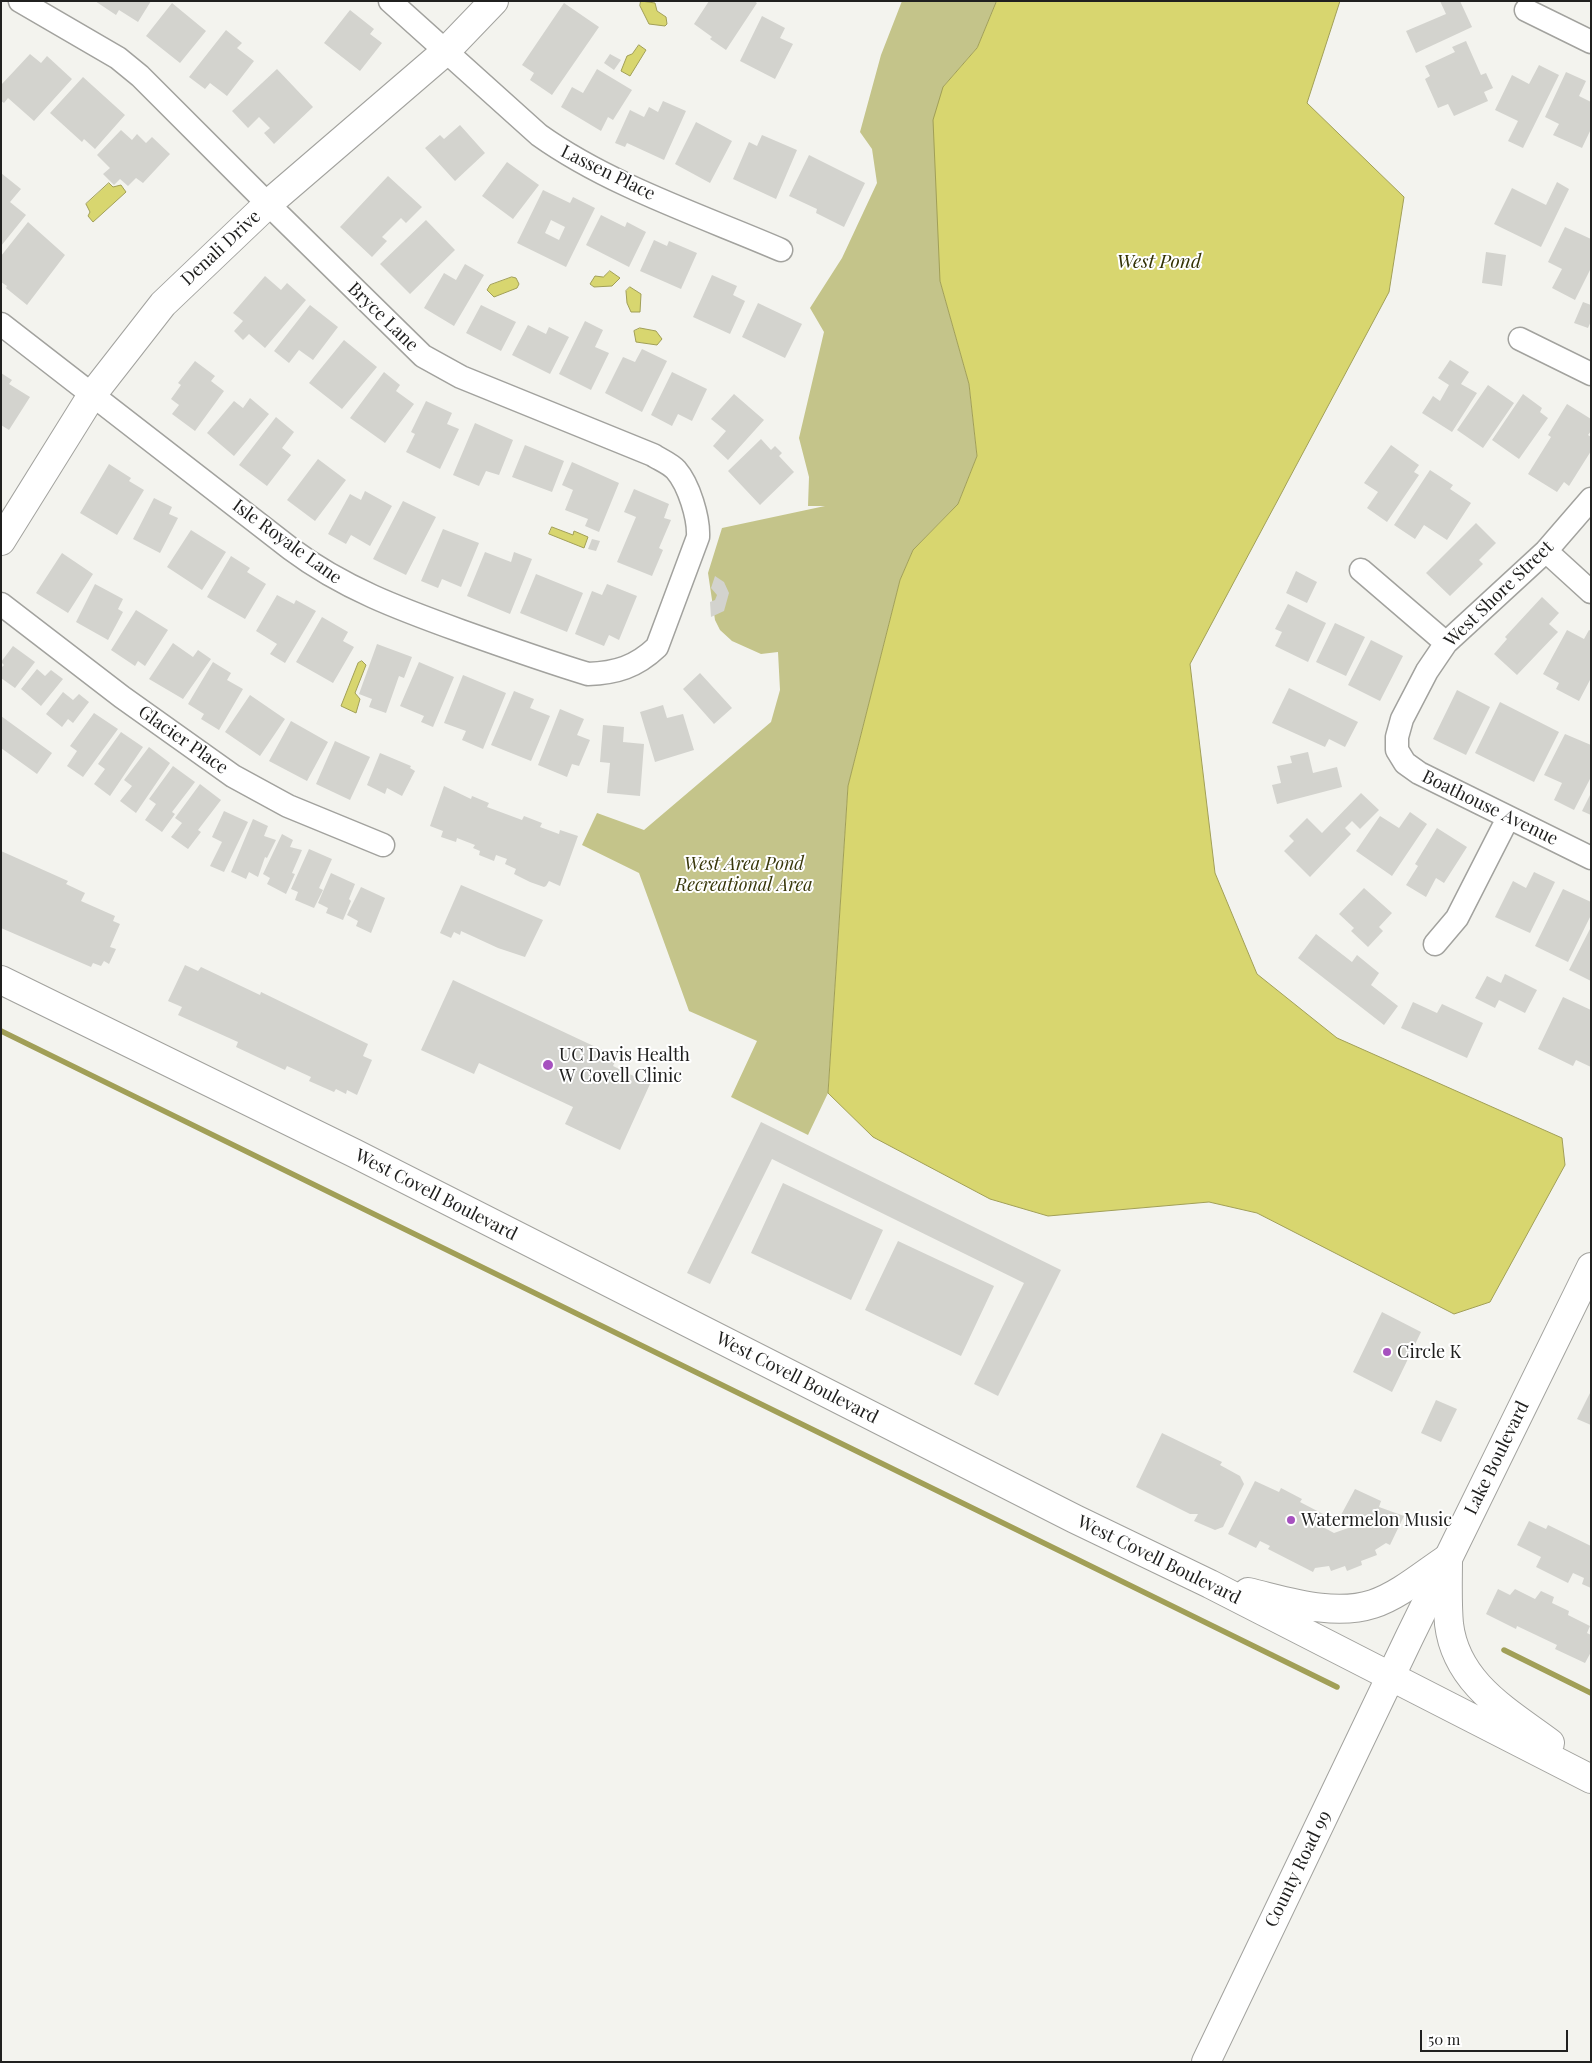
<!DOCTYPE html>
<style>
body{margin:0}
#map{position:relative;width:1592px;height:2063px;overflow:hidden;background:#f3f3ee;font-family:"Playfair Display",serif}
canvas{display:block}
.frame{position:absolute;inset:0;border:2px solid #20201f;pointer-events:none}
.scale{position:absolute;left:1420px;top:2030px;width:148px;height:22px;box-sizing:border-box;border:2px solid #20201f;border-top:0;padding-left:6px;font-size:15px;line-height:18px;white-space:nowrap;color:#20201f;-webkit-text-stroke:4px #fff;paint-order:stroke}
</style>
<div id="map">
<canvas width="1592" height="2063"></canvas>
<div class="frame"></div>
<div class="scale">50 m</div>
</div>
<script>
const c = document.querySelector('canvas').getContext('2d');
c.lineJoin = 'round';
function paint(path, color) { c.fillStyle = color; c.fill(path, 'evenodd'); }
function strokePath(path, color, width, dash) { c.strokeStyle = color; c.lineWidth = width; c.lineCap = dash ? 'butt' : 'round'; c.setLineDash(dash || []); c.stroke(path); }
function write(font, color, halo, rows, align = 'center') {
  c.font = font + ' "Playfair Display",serif'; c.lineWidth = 4; c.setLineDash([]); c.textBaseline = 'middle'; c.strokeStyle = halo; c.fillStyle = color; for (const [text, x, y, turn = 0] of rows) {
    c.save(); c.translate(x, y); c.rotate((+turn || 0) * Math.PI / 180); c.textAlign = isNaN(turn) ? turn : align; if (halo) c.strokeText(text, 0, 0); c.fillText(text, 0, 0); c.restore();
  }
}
paint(new Path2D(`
 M902 1H997L977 48 943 87 940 281 969 384 977 456 958 504 913 550 900 580 848 786 828 1093 808 1135 731 1097 757 1041 689 1011 639 873 582 845 597 813 644 830 771 722 780 690 778 652 761 654 732 641 720 630 715 620 708 573 722 528 825 506H808L809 477 799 438 824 332 810 308 842 258 877 183 872 149 860 132 881 55Z`), '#c4c48a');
const water = new Path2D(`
 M641 1 655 3 657 11 666 17 667 24 665 26 649 24 640 6Z
 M997 1H1340L1307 103 1404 197 1389 292 1190 664 1215 873 1257 974 1337 1038 1562 1138 1565 1165 1490 1302 1454 1314 1257 1213 1209 1202 1048 1216 990 1199 873 1137 828 1093 848 786 900 580 913 550 958 504 977 456 969 384 940 281 933 120 943 87 977 48Z
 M639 45 646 50 630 76 621 71 627 56 632 54Z
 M109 183 113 187 121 185 126 192 93 222 88 216 90 212 86 204Z
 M610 271 620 278 612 286 594 287 590 284 595 276 603 277Z
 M512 277 516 278 519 284 517 288 494 297 487 290 490 285Z
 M630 287 641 294 640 312H631L627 303 626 291Z
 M640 328 656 331 662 339 657 345 636 342 634 331Z
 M552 527 573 535 574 531 588 537 584 548 549 534Z
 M362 661 366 665 355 693 360 699 356 713 341 706 358 663Z`);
paint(water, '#d8d66f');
strokePath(water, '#a19f57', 1);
strokePath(new Path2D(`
 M1 1031 1337 1687
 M1504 1650 1591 1693`), '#a19f57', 5.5);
paint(new Path2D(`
 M95 1H151L138 22 119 10 116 15Z
 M709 1H754L757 3 726 50 710 39 712 37 694 24Z
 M1440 1H1460L1472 27 1416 53 1406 31 1446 14Z
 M172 3 206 31 180 63 146 36Z
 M564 3 599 27 552 95 530 80 534 73 522 65Z
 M350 10 374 29 370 34 382 43 360 71 324 43Z
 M762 16 785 28 780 38 793 44 775 79 740 61Z
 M226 30 242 43 237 48 254 61 227 96 210 83 205 89 189 77Z
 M1466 41 1481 75 1486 73 1493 88 1484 92 1488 101 1454 116 1448 104 1438 108 1425 79 1430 76 1425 66 1455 52 1452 47Z
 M30 54 41 63 47 56 72 79 34 121 8 98 4 103 1 101V85Z
 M610 54 621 60 614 70 604 63Z
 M1539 65 1559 75 1523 148 1508 141 1518 121 1495 110 1512 75 1529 84Z
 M277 69 313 107 274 144 264 133 270 128 259 117 248 128 232 111Z
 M597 69 632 90 613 120 608 117 601 131 561 107 572 87 583 93Z
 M1566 72 1586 81 1579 96 1591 102V129L1582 148 1553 135 1559 124 1545 117Z
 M83 77 125 115 95 149 84 139 82 142 50 113Z
 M663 101 686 111 664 160 627 143 625 147 615 143 630 110 644 117 649 107 658 112Z
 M696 122 732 141 710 183 675 164Z
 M460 125 485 153 455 181 425 148 440 135 444 139Z
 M121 130 132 140 137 134 146 143 152 137 170 154 143 183 136 178 128 186 120 179 114 185 103 174 110 168 97 155Z
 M762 135 797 150 776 199 733 179 749 142 757 146Z
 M809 155 865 183 844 227 816 213 817 209 789 196Z
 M507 162 539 185 513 219 482 196Z
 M1 173 21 189 10 202 26 215 1 246Z
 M388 176 422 207 406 223 401 218 382 237 387 241 372 257 340 227Z
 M1557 182 1569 189 1541 247 1494 224 1512 188 1546 205Z
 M543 190 570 203 573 197 595 208 566 267 517 243ZM551 220 565 227 559 240 545 233Z
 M601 215 625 227 627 222 646 232 629 267 586 245Z
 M426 220 455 250 410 294 380 264Z
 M28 222 65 255 27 305 6 288 7 286 1 282V256Z
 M1565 227 1591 239V268L1575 300 1552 288 1562 269 1548 262Z
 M654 240 667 246 669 241 697 253 681 289 640 271Z
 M1486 252 1506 255 1502 286 1482 283Z
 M465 264 484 275 454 326 424 308 444 273 456 280Z
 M712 275 737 286 733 295 745 301 730 334 693 317Z
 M265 276 281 290 287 283 306 300 265 348 249 334 243 340 234 331 243 321 233 313Z
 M1583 302 1591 305V321L1588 328 1574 323Z
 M758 303 802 324 785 358 742 337Z
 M310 305 338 327 313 360 299 350 289 363 274 351Z
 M481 305 516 322 501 351 466 333Z
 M585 321 603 330 595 347 609 353 591 390 559 374Z
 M528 325 546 334 549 327 569 337 550 374 512 355Z
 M344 340 377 367 342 409 309 383Z
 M642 349 667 361 642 412 605 393 623 357 635 362Z
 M1450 360 1469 372 1461 384 1477 393 1452 432 1422 413 1433 396 1440 401 1449 385 1438 378Z
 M195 361 215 376 211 381 224 391 195 431 172 414 179 405 171 399 181 385 178 383Z
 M384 372 400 385 396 391 414 404 385 443 350 418Z
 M672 372 707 389 692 421 678 414 672 426 651 415Z
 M1 373 12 380 9 384 30 397 9 430 1 425Z
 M1488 385 1514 403 1483 448 1457 430Z
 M734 394 764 420 728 460 713 446 726 431 711 419Z
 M1523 394 1542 408 1540 412 1548 418 1519 459 1492 440Z
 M250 398 269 414 234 456 207 433 234 401 243 408Z
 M426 401 452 413 447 424 459 429 440 469 406 452 415 434 411 432Z
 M1567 404 1591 419V431L1588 435 1591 437V451L1569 486 1564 482 1557 492 1528 474 1551 437 1548 435Z
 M276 417 294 432 282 448 291 455 267 486 239 465Z
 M475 423 513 440 499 475 486 471 479 486 453 475Z
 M761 439 771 450 775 446 782 453 779 456 794 472 760 505 728 471Z
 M525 445 564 461 552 492 512 477Z
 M1391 445 1419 465 1414 472 1419 475 1387 522 1367 508 1378 492 1364 483Z
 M318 459 346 480 315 521 287 500Z
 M572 462 619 483 599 532 585 526 588 519 565 510 573 490 562 485Z
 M109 464 131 478 129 481 144 490 117 535 80 513Z
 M1430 470 1453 485 1450 489 1471 503 1447 540 1424 525 1415 539 1394 525Z
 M634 489 669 504 664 518 671 520 659 548 663 550 652 576 617 562 636 517 624 512Z
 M365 491 392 506 370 546 351 535 346 544 328 534 350 494 361 500Z
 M154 498 172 507 169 514 178 518 160 553 133 539Z
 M403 501 436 517 406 575 373 559Z
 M1476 523 1496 543 1479 560 1483 564 1450 596 1426 573Z
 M443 529 479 543 461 587 442 579 438 588 421 581Z
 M191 530 226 552 202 590 167 567Z
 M592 539 600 541 596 551 588 549Z
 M485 552 511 562 514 552 532 559 510 614 467 596Z
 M62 553 93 574 68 613 36 593Z
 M231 556 250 568 247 572 266 584 245 619 207 597Z
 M1296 571 1317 582 1307 603 1286 593Z
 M536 574 583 593 567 632 520 613Z
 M715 576 724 582 729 593 724 611 711 617 710 602 715 600 717 595 711 588Z
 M95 584 123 599 118 609 123 612 108 640 76 622Z
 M607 584 637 596 619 640 609 635 604 646 575 634 592 591 602 595Z
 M277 595 294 604 296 600 316 611 285 663 270 654 277 644 256 631Z
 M1542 597 1559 613 1549 624 1558 632 1517 675 1494 654 1507 639 1505 637Z
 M1288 604 1326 623 1308 662 1275 646 1282 632 1275 629Z
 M136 610 168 630 145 666 138 661 135 666 111 650Z
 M322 617 348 632 343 641 354 647 333 683 296 662Z
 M1335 623 1365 637 1346 676 1316 662Z
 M1567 630 1584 639 1589 630 1591 631V678L1579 701 1556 689 1559 683 1543 674Z
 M1371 640 1403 656 1380 701 1348 685Z
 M173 643 193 657 198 650 211 659 183 699 149 679Z
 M377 644 412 657 404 678 399 676 386 713 369 707 372 699 359 694Z
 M13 646 35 662 15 688 1 678V668L4 665 1 662Z
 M213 662 231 673 227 680 243 689 219 730 201 719 204 714 188 704Z
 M419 662 454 677 433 727 421 722 424 716 400 706Z
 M37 669 45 676 51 670 63 679 41 706 21 689Z
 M700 673 732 708 714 724 683 689Z
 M463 675 506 693 483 749 462 740 466 731 444 723Z
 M1289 688 1358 722 1345 747 1329 739 1325 747 1272 723Z
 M1457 690 1490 707 1466 755 1433 739Z
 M514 691 534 699 530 708 550 716 531 761 491 745Z
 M63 692 73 700 79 694 89 702 73 723 68 719 62 727 46 714Z
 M250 695 285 719 260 756 225 732Z
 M1500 702 1559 732 1534 782 1475 753Z
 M663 705 667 718 683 714 694 750 655 762 640 712Z
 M560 709 584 719 577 735 590 740 579 766 572 764 567 777 538 765Z
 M94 713 118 729 83 777 67 766 77 751 70 746Z
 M1 716 52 753 37 774 1 748Z
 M291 721 328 742 307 781 269 761Z
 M603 725 624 727 623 742 644 744 640 796 607 793 610 763 600 762Z
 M121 732 143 747 110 796 94 784 105 769 98 764Z
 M1565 734 1591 745V777L1574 810 1554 800 1562 783 1544 775Z
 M335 741 370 757 350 800 316 784Z
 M149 747 170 763 136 813 120 801 132 786 124 780Z
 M1308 752 1313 773 1337 767 1342 787 1277 804 1272 785 1281 783 1277 766 1292 763 1290 756Z
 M380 753 411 766 410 768 415 771 402 796 387 788 385 794 367 785Z
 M173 766 195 782 172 812 175 814 162 832 145 820 156 804 149 799Z
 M200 784 221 800 198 830 201 832 188 849 171 837 182 823 175 818Z
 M444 786 471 799 472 796 489 803 487 807 522 820 524 816 542 823 540 827 559 834 560 830 578 836 560 886 549 881 546 886 544 887 530 882 514 874 516 869 505 864 507 859 496 855 494 861 479 855 480 851 473 848 475 845 457 838 456 842 441 837 443 831 430 826Z
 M1361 793 1379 810 1360 829 1352 821 1345 828 1351 834 1310 877 1284 851 1294 841 1289 836 1307 818 1322 833Z
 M1591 793V815L1582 811Z
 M224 811 248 822 224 872 210 866 222 842 212 837Z
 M1410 812 1427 824 1392 876 1356 851 1380 816 1399 828Z
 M253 819 268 826 264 836 276 840 267 858 265 857 258 877 249 872 246 879 231 872Z
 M1437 828 1467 847 1444 883 1436 878 1426 897 1406 885 1418 866 1415 864Z
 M282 834 293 840 290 847 302 850 292 873 295 874 286 894 267 884 270 878 263 874Z
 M309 849 332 859 319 888 323 890 314 908 295 900 298 892 291 889Z
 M1 851 68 881 66 884 85 893 81 901 115 916 113 921 120 924 110 947 116 949 109 964 104 961 101 966 93 963 91 967 1 928Z
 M1534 872 1555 882 1530 933 1495 917 1513 881 1526 888Z
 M331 873 355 884 349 899 351 901 343 920 326 913 328 908 318 903Z
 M461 885 543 920 525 957 498 948 461 931 460 935 454 932 451 938 440 933Z
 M361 887 385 898 371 933 356 926 358 921 347 915Z
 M1364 888 1392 913 1379 927 1383 931 1368 947 1351 931 1354 928 1339 914Z
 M1563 889 1591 902V915L1568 962 1535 946Z
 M1591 927V981L1569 970Z
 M1316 934 1352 962 1357 955 1379 973 1371 985 1398 1006 1384 1025 1298 958Z
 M185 965 198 971 201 967 260 995 261 992 368 1044 363 1056 372 1060 357 1095 347 1090 346 1094 336 1089 334 1092 309 1081 311 1077 287 1066 285 1070 236 1047 238 1042 178 1015 182 1007 168 1001Z
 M1505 974 1537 990 1525 1013 1499 1000 1495 1008 1475 998 1487 976 1501 983Z
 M453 980 617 1057 613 1066 650 1084 620 1150 565 1124 573 1107 479 1063 474 1074 421 1050Z
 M1563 997 1591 1010V1067L1576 1060 1573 1066 1538 1049Z
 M1413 1002 1437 1013 1442 1004 1483 1023 1467 1058 1401 1028Z
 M761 1122 1061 1270 998 1396 974 1384 1024 1283 772 1159 710 1284 687 1273Z
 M783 1183 883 1230 851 1300 751 1253Z
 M898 1241 994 1286 961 1356 865 1310Z
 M1382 1312 1421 1332 1392 1392 1353 1372Z
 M1591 1391V1425L1577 1419Z
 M1436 1400 1457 1409 1441 1442 1421 1433Z
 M1162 1433 1222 1462 1220 1465 1240 1476 1244 1484 1223 1527 1215 1530 1194 1521 1198 1514H1190L1136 1487Z
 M1255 1481 1279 1492 1281 1488 1302 1499 1300 1502 1325 1515 1321 1526 1334 1533 1351 1527 1354 1521 1341 1515 1355 1489 1381 1501 1379 1507 1404 1516 1390 1545 1386 1543 1375 1550 1377 1555 1361 1561 1362 1565 1347 1571 1345 1566 1331 1571 1329 1566 1315 1568 1313 1572 1268 1549 1270 1546 1260 1541 1256 1548 1228 1534Z
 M1529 1521 1546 1529 1548 1525 1591 1546V1588L1582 1584 1584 1578 1573 1573 1568 1583 1536 1567 1541 1557 1517 1545Z
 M1498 1589 1510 1595 1515 1589 1535 1599 1541 1591 1554 1597 1552 1603 1569 1611 1568 1615 1590 1626 1587 1633 1591 1635V1652L1585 1663 1555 1649 1557 1645 1517 1626 1516 1629 1486 1614Z`), '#d3d3ce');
const minor = new Path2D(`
 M390 1 539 135C609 185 702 216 781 250
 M1526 10 1591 42
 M1 324 291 549C343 588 400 609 461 631 503 646 545 661 588 674 616 673 636 667 657 647L698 537C699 518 689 485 676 470 671 464 659 459 653 455L461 377 423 356 268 204 140 76 118 58 20 1
 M1520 339 1591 374
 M1591 499 1546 551 1446 643 1427 671 1402 719 1397 737V750L1405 763 1419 773 1591 858
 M1546 551 1591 592
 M1361 570 1446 643
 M1 604 122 697 233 776 288 806 383 845
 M1435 944 1457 918 1508 818`);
const tertiary = new Path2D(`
 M1 541 92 395 163 304 268 204 446 51 494 1
 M1206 2062 1410 1636 1591 1267`);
const secondary = new Path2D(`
 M1 980 354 1153 1075 1519 1210 1584 1591 1779
 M1448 1558C1448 1580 1447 1602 1449 1624 1456 1683 1507 1711 1550 1743
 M1248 1592C1287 1601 1333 1617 1373 1604 1400 1595 1425 1573 1448 1558`);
strokePath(minor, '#a2a29e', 25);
strokePath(tertiary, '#a2a29e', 30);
strokePath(secondary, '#a2a29e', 30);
strokePath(minor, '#fff', 22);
strokePath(tertiary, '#fff', 28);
strokePath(secondary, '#fff', 28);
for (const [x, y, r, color] of [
 [548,1065,6,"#a651bf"],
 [1387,1352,5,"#a651bf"],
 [1291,1520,5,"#a651bf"]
]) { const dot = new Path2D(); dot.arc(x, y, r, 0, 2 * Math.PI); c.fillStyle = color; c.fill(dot); strokePath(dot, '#fff', 2); }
write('18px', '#20201f', '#fff', [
 ["Lassen Place",608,173,26],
 ["Denali Drive",221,248,-43],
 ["Bryce Lane",383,317,44],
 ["Isle Royale Lane",287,542,36],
 ["West Shore Street",1499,594,-44],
 ["Glacier Place",183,740,35],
 ["Boathouse Avenue",1490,808,26],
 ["West Covell Boulevard",436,1195,27],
 ["West Covell Boulevard",797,1378,27],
 ["Lake Boulevard",1497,1458,-64],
 ["West Covell Boulevard",1159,1560,26],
 ["County Road 99",1298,1869,-64]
]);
write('italic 18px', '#38370a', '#fff', [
 ["West Area Pond",744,864],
 ["Recreational Area",744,885]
]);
write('18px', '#20201f', '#fff', [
 ["UC Davis Health",559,1055],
 ["W Covell Clinic",559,1076],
 ["Circle K",1397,1352],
 ["Watermelon Music",1301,1520]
], 'left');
write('italic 19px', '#333204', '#fff', [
 ["West Pond",1159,262]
]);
</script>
